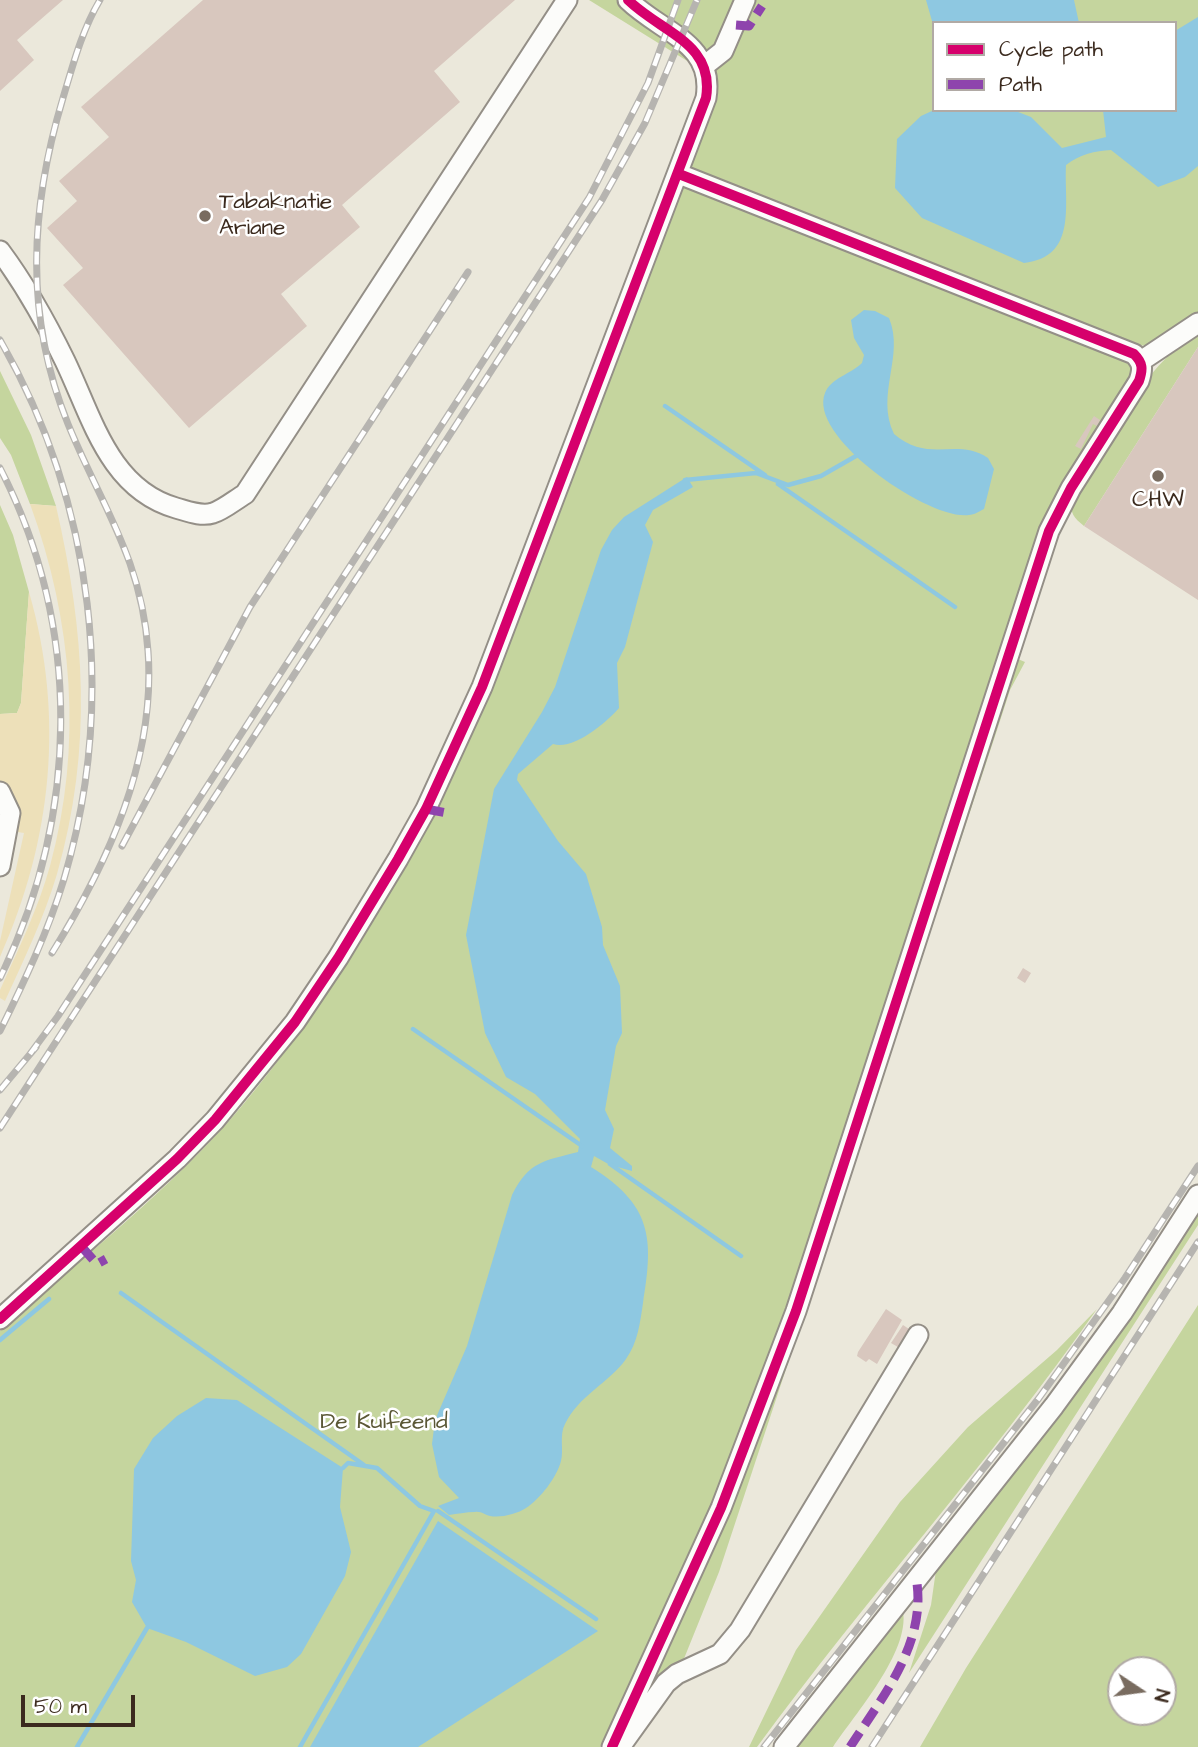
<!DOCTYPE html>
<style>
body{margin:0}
#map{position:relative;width:1198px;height:1747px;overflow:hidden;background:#ebe8db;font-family:"Architects Daughter",sans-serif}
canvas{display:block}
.legend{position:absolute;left:932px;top:21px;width:245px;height:91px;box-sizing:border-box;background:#fff;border:2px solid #b1aaa5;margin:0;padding:9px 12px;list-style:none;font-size:21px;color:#3b2a1e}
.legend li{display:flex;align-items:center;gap:14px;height:35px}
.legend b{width:35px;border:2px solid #b1aaa5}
.north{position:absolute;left:1107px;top:1656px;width:70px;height:70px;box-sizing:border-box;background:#fff;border:2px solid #b1aaa5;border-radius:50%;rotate:103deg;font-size:19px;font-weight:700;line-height:28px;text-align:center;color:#3b2a1e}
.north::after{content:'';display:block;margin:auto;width:24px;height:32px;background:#796c60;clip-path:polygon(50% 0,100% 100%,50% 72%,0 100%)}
.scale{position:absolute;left:21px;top:1695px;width:114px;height:32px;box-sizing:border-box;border:4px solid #3b2a1e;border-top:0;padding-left:9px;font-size:21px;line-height:24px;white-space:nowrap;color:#3b2a1e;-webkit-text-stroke:5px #fff;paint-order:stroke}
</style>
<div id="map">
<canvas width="1198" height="1747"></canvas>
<ul class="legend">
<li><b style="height:9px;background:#d6006c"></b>Cycle path</li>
<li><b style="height:9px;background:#8e44ad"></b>Path</li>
</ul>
<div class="north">N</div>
<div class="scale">50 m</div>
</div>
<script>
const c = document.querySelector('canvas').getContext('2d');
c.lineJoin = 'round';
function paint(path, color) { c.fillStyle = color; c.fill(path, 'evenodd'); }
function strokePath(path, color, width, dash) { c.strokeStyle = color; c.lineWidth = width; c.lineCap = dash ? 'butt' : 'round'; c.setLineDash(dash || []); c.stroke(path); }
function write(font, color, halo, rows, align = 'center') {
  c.font = font + ' "Architects Daughter",sans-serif'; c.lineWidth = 5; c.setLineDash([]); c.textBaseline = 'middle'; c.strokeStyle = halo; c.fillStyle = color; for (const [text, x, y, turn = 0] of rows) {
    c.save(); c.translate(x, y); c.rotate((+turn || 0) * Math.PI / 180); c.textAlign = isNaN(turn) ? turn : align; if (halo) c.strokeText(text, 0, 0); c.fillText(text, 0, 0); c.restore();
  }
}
paint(new Path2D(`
 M589 0H1198V314L1151 344 1134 347 1132 376 1052 504 801 1270 722 1491 600 1747H0V1331C81 1258 171 1190 241 1107 321 1012 387 905 443 795L713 77ZM934 23H1175V110H934Z
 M1198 331V347L1084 526C1074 518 1070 513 1071 500 1108 441 1140 370 1198 331Z
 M0 371 31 435 56 506 30 504 11 455 0 438Z
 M0 505 13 535 29 592 21 703 17 713 0 714Z
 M1013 657 1025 662 1010 690 999 724 719 1572 681 1666 638 1715 669 1637 751 1450Z
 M1198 1203V1225L909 1673 931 1605 937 1563Z
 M1198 1305V1747H920L966 1668ZM1121 1670H1163V1712H1121Z
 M1097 1309C991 1461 866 1598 757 1747H749L796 1650 900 1502 968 1427 1057 1350Z
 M903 1611C910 1652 855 1714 833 1747H788Z`), '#c5d59e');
paint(new Path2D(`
 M30 504 56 506C85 632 93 748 57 874 44 918 24 959 5 1001L0 998V990C18 950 38 909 50 866 83 746 73 621 30 504Z
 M29 592C65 716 52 841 0 957V941L24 833 11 831 8 789 0 782V714L17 713 21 703Z`), '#ede0b9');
paint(new Path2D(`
 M926 0H1074L1079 23H934V28Z
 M1198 17V166L1185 177 1158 187 1111 150C1095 151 1080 154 1066 165 1064 204 1078 257 1024 263L922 218 895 188 897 139 921 116 934 110H1013L1031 117 1062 148 1106 137 1103 110H1175V31Z
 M864 310 875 311 889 318C905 356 875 394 894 434 929 464 956 437 988 458L994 469 984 509C980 511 974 515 969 515 930 521 807 437 825 393 831 378 851 374 862 363L864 355 854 338 851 320Z
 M687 477 693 487 653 510 645 525 653 542 625 647 617 663 619 708C607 722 573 751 553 744L518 774 517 780 558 841 586 874 602 927 603 945 620 986 622 1033 616 1046 605 1110 614 1129 610 1148 632 1166V1171L610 1165 594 1156 591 1167C652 1205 654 1238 643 1303 640 1323 638 1342 626 1359 609 1383 578 1396 565 1424 559 1435 564 1450 561 1461 557 1477 540 1499 526 1508 517 1514 501 1518 490 1516 485 1515 481 1511 475 1512 466 1512 457 1514 449 1515L438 1506 459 1498 439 1477 432 1444 435 1420 467 1346 512 1195C529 1161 544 1161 578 1152L580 1139 535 1094 506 1077 485 1033 466 935 494 789 542 712 555 687 601 550 612 530 624 517Z
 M206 1398 237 1400 343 1468 340 1507 351 1552 345 1576 301 1654 287 1667 255 1676 186 1642 147 1628 132 1602 136 1580 131 1561 134 1469 153 1438 177 1416Z
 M438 1521 598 1631 418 1747H310Z`), '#8ec8e1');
strokePath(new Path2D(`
 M665 406 765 475
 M685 480 756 473 788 485 821 476 856 456
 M778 484 955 607
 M413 1029 582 1146
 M610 1164 741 1256
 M121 1293 364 1465
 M0 1340 49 1299
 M343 1468 348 1463 377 1468 420 1506 434 1511
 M438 1511 596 1619
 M77 1747 147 1628
 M300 1747 434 1511`), '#8ec8e1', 4.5);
paint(new Path2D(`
 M0 0H63L17 40 34 60 0 91Z
 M203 0H515L434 71 460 102 342 205 360 227 281 294 307 326 189 428 63 285 83 268 47 228 77 201 59 181 109 137 81 107Z
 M1198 347V600L1084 526Z
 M1094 416 1100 420 1097 426 1093 424 1081 449 1075 446Z
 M1023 968 1031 973 1025 983 1017 978Z
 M886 1309 902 1320 877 1364 869 1359 866 1362 857 1356 858 1352Z
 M903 1325 915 1333 903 1350 891 1343Z`), '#d8c7be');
const minor = new Path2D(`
 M704 66 723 51 745 0
 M0 251C26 286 46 322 65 361 92 417 109 489 176 508 187 511 201 517 213 513 223 510 235 500 245 494L567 0
 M1141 361 1198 323
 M0 792 10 813 0 866
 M0 1319 177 1159 215 1120 295 1022 338 958 398 859 426 809 482 687 706 98C715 43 662 33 628 0
 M612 1747 721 1508 796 1311 1049 531 1071 488 1139 381C1143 369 1143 363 1134 354L679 174
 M620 1747 666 1683 677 1674 720 1654 740 1630 918 1335
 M784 1747 1054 1406 1122 1313 1198 1195`);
strokePath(minor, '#948f87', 23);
strokePath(minor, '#fcfcfa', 19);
const rail = new Path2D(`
 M0 340C94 503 117 700 64 879 48 932 24 982 0 1031
 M0 468C83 629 79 816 0 978
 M122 846 250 607 468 272
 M52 953C108 863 156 759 148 651 142 559 101 505 68 424 24 316 30 208 63 98 73 65 82 30 100 0
 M30 1054 58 1016 589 198 648 83 678 0
 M0 1090 36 1047
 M0 1128 602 200 645 123 697 0
 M764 1747 1039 1398 1125 1278 1198 1166
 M872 1747 1198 1242`);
strokePath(rail, '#b6b4b0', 7);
strokePath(rail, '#fff', 4.5, [13]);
strokePath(new Path2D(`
 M736 25 749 26 762 6
 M426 809 452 814
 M81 1246 97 1264 106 1259
 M850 1747C883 1696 928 1642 916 1577`), '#8e44ad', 9, [18, 9]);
strokePath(new Path2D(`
 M0 1319 177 1159 215 1120 295 1022 338 958 398 859 426 809 482 687 706 98C715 43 662 33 628 0
 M612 1747 721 1508 796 1311 1049 531 1071 488 1139 381C1143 369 1143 363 1134 354L679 174`), '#d6006c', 10);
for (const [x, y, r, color] of [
 [205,216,7,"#796c60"],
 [1158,476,7,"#796c60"]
]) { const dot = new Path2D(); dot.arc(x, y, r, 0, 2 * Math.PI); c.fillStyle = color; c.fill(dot); strokePath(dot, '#fff', 2.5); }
write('23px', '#3b2a1e', '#fff', [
 ["Tabaknatie",219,203],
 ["Ariane",219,229],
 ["CHW",1158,501,"center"]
], 'left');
write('23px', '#5b5836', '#fff', [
 ["De Kuifeend",384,1423]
]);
</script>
